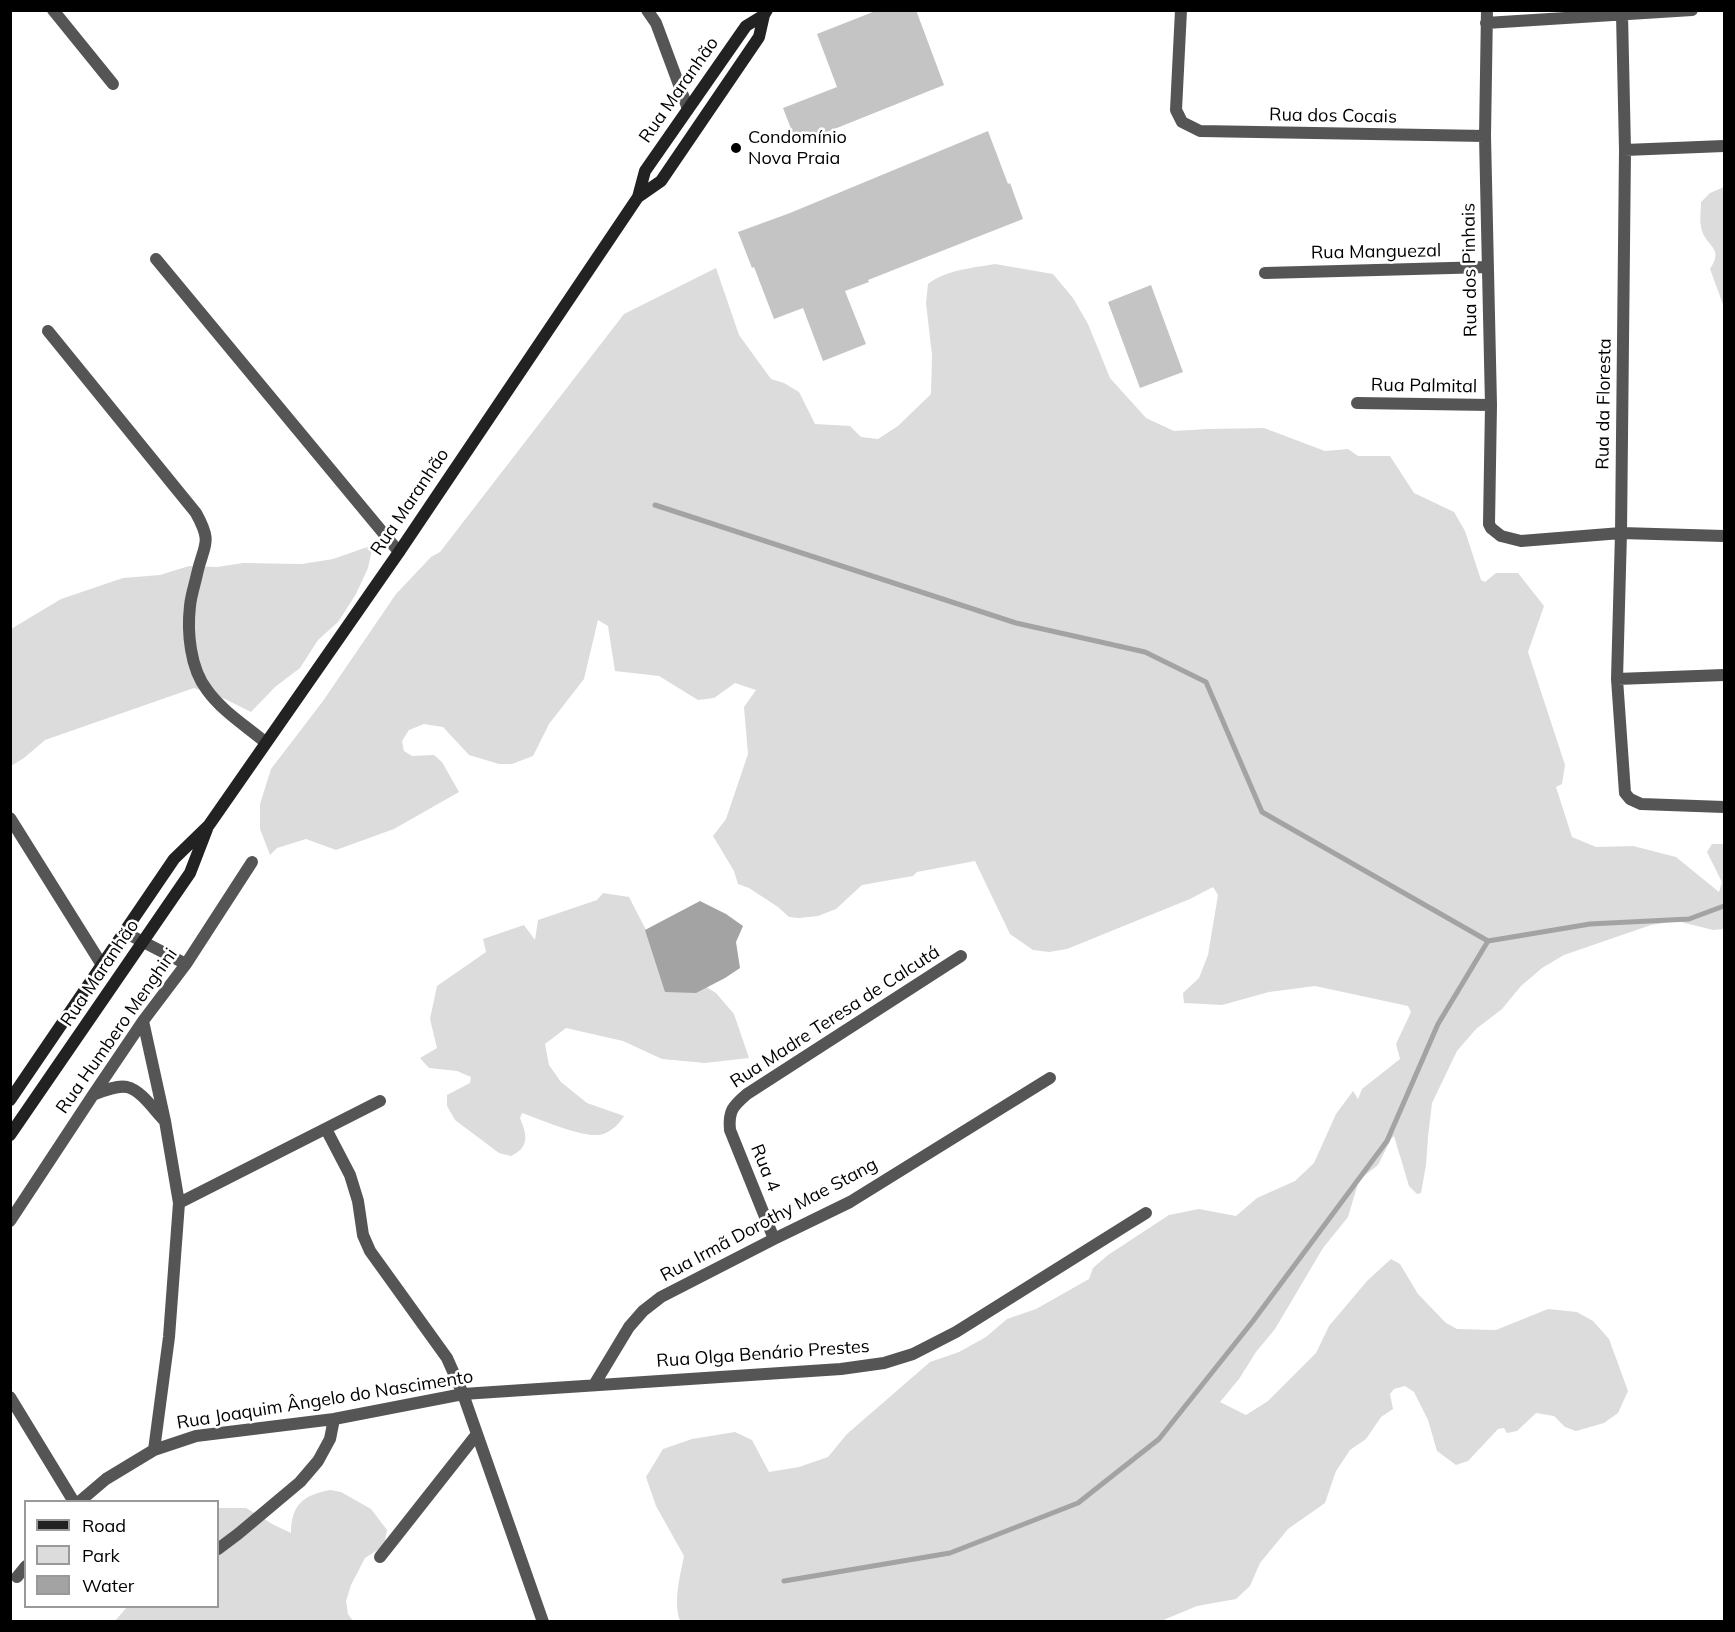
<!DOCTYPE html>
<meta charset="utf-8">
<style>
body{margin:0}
#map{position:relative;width:1735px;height:1632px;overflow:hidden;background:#fff;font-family:Mulish,sans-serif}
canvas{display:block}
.frame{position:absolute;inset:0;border:12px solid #000;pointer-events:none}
.legend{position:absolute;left:24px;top:1500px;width:195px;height:108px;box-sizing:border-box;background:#fff;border:2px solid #999;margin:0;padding:8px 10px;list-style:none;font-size:18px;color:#000}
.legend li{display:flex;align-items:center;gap:12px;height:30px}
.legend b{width:30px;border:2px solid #999}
</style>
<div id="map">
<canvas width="1735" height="1632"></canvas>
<div class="frame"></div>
<ul class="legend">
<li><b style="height:8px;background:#222"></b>Road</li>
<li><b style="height:16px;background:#dcdcdc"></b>Park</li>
<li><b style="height:16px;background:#a3a3a3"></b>Water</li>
</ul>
</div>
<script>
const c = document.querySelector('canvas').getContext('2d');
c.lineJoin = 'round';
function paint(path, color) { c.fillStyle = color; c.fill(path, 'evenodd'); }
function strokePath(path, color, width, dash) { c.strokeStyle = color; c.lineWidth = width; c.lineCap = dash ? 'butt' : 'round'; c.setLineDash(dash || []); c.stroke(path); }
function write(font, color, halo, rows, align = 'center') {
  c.font = font + ' Mulish,sans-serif'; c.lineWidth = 5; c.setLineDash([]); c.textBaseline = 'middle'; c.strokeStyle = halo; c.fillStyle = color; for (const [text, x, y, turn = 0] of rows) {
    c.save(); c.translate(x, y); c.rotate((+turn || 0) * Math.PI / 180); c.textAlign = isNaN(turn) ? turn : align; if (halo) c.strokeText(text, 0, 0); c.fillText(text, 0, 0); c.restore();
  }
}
paint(new Path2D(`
 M1724 187V307L1710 269C1724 248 1708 248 1702 231 1699 222 1701 210 1701 202L1710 193Z
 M995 264 1053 274 1073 298 1088 324 1110 378 1146 418 1174 431 1207 429 1264 428 1325 451 1348 449 1358 456H1390L1414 493 1454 512 1465 531 1481 580 1485 582 1496 573H1518L1544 606 1528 652 1565 765 1562 784 1556 787 1572 837 1596 847 1633 846 1676 857 1719 892 1722 882 1707 852 1712 844H1724V929L1713 930 1677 921 1651 925 1564 955 1542 968 1521 986 1502 1009 1476 1029 1457 1051 1432 1103 1428 1137 1426 1165 1421 1193 1417 1194 1409 1186 1394 1136 1391 1139 1378 1165 1359 1180 1348 1217 1323 1248 1275 1329 1256 1352 1239 1379 1220 1402 1246 1415 1268 1401 1316 1353 1329 1326 1367 1281 1391 1259 1400 1264 1418 1294 1446 1323 1457 1329 1496 1330 1548 1309 1577 1312 1593 1321 1609 1339 1628 1391 1618 1413 1604 1423 1576 1431 1565 1427 1554 1416 1536 1413 1517 1431 1507 1433 1504 1428 1498 1429 1468 1461 1456 1465 1437 1451 1428 1420 1414 1392 1405 1386 1394 1389 1390 1394 1393 1409 1381 1417 1366 1439 1350 1450 1336 1471 1325 1503 1288 1529 1260 1563 1250 1586 1236 1599 1197 1606 1161 1621H680C673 1601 680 1577 684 1556L656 1506 646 1477 663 1449 692 1439 735 1432 752 1440 769 1472 799 1467 828 1457 847 1434 930 1362 959 1352 986 1337 1007 1319 1036 1309 1089 1279 1093 1268 1108 1255 1169 1215 1199 1209 1236 1216 1257 1198 1295 1181 1314 1163 1336 1114 1353 1091 1358 1099 1362 1089 1400 1059 1396 1044 1411 1012 1408 1006 1315 986 1269 992 1222 1005 1184 1003 1183 993 1199 978 1208 955 1218 895 1213 887 1190 899 1067 949 1049 952 1033 950 1010 934 975 861 917 872 913 876 862 885 836 909 818 916 799 918 789 917 778 907 749 888 738 884 734 871 713 836 726 819 748 754 744 707 756 690 735 683 714 698 698 700 659 676 615 671 608 626 598 620 584 679 549 724 533 756 512 764H499L469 755 443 727 424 724 409 730 402 741 404 751 412 756 434 755 442 762 459 792 394 829 336 850 306 839 277 848 270 855 260 829V804L271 769 323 701 396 594 431 557 440 552 624 314 716 268 739 335 771 379 784 383 799 392 815 424 850 426 861 437 878 439 898 426 931 394 932 355 926 303 928 284C946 270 972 268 995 264Z
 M373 545 368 568 356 594 338 622 318 640 300 668 275 687 251 712 225 699 194 688 45 740 24 758 11 766 10 630 16 626 61 599 123 578 160 575 189 566 217 567 243 563 302 564 333 559Z
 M603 893 629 897 661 959 716 993 734 1014 749 1058 705 1063 662 1059 623 1041 566 1028 545 1044 549 1065 561 1082 587 1103 624 1116C619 1124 612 1131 603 1134 586 1140 540 1119 522 1113L520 1118C527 1135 530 1147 511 1156L499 1153 455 1120 447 1106V1095L470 1083 471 1077 457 1071 429 1068 420 1058 437 1048 430 1019 437 986 486 952 483 939 524 925 535 940 538 920 597 900Z
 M330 1490 341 1492 371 1509 387 1530 384 1546 365 1558 351 1585 346 1601 348 1614 353 1621 114 1622 127 1607 218 1606V1508H246L274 1525 291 1533C291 1505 303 1495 330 1490Z`), '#dcdcdc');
paint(new Path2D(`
 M700 901 726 914 743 926 736 942 740 968 725 978 696 993 665 992 645 930Z`), '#a3a3a3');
strokePath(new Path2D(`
 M655 505 1016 623 1145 652 1206 682 1262 812 1488 941
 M784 1581 950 1553 1078 1503 1159 1439 1253 1321 1387 1141 1438 1024 1488 941 1590 924 1689 919 1724 906`), '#a3a3a3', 5);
paint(new Path2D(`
 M878 10H916L944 85 797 144 783 108 837 87 817 34Z
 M988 131 1008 184 1010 183 1023 219 868 280 869 282 845 291 866 344 823 361 803 308 774 319 754 267 752 268 738 232 790 213Z
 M1151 285 1183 372 1140 388 1108 302Z`), '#c4c4c4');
strokePath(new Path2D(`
 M53 10 113 84
 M647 10 656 23 688 109
 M1181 10 1176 110 1182 122 1200 131 1485 136
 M1487 10 1485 136 1491 405 1489 524 1491 528 1501 536 1521 541 1621 533 1724 536
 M1622 14 1625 150 1621 533 1617 679 1625 793 1630 799 1641 804 1724 807
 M1486 23 1692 10
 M1625 150 1724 146
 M156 259 399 552
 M1265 273 1488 267
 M48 331 196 513C213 544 204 543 197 574 195 584 191 595 190 606 187 632 190 668 207 690 222 711 246 726 265 742
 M1357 403 1491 405
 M1617 679 1724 675
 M10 818 102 965
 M124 932 186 964
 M143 1021 165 1121 179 1203 169 1337 154 1450
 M93 1095C103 1091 116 1085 127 1087 141 1090 154 1110 164 1120
 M326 1129 350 1175 358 1201 363 1235 370 1251 447 1358 463 1394 543 1622
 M179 1203 380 1101
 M10 1221 93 1095 143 1021 186 964 252 862
 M774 1239 730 1130C728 1111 733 1106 747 1094L961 956
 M594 1385 629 1327 643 1311 661 1297 774 1239 850 1202 1050 1078
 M10 1397 74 1502
 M79 1502 106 1479 154 1450 196 1436 334 1419 463 1394 841 1369 884 1363 913 1354 956 1332 1146 1213
 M218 1549 238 1534 300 1482 318 1461 330 1439 334 1419
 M380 1557 477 1434
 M17 1577 26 1566`), '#555', 12);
strokePath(new Path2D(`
 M638 197 645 171 746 26 764 15
 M10 1100 174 859 209 825 399 552 638 197 661 181 759 37 764 15 767 10
 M10 1135 190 873 207 829`), '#222', 12);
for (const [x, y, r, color] of [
 [736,148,6,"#000"]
]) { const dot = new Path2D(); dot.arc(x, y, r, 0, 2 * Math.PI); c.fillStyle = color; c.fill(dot); strokePath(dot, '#fff', 2); }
write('18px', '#000', '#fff', [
 ["Rua Maranhão",679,90,-55],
 ["Rua dos Cocais",1333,116,1],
 ["Rua Manguezal",1376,252,-1],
 ["Rua dos Pinhais",1470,270,-91],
 ["Rua Palmital",1424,386,1],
 ["Rua da Floresta",1604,404,-89],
 ["Rua Maranhão",410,502,-56],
 ["Rua Maranhão",100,973,-56],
 ["Rua Madre Teresa de Calcutá",835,1017,-33],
 ["Rua Humbero Menghini",117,1031,-55],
 ["Rua 4",765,1168,68],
 ["Rua Irmã Dorothy Mae Stang",769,1220,-28],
 ["Rua Olga Benário Prestes",763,1354,-4],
 ["Rua Joaquim Ângelo do Nascimento",325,1400,-9]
]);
write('18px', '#000', '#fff', [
 ["Condomínio",748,138],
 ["Nova Praia",748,159]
], 'left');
</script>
